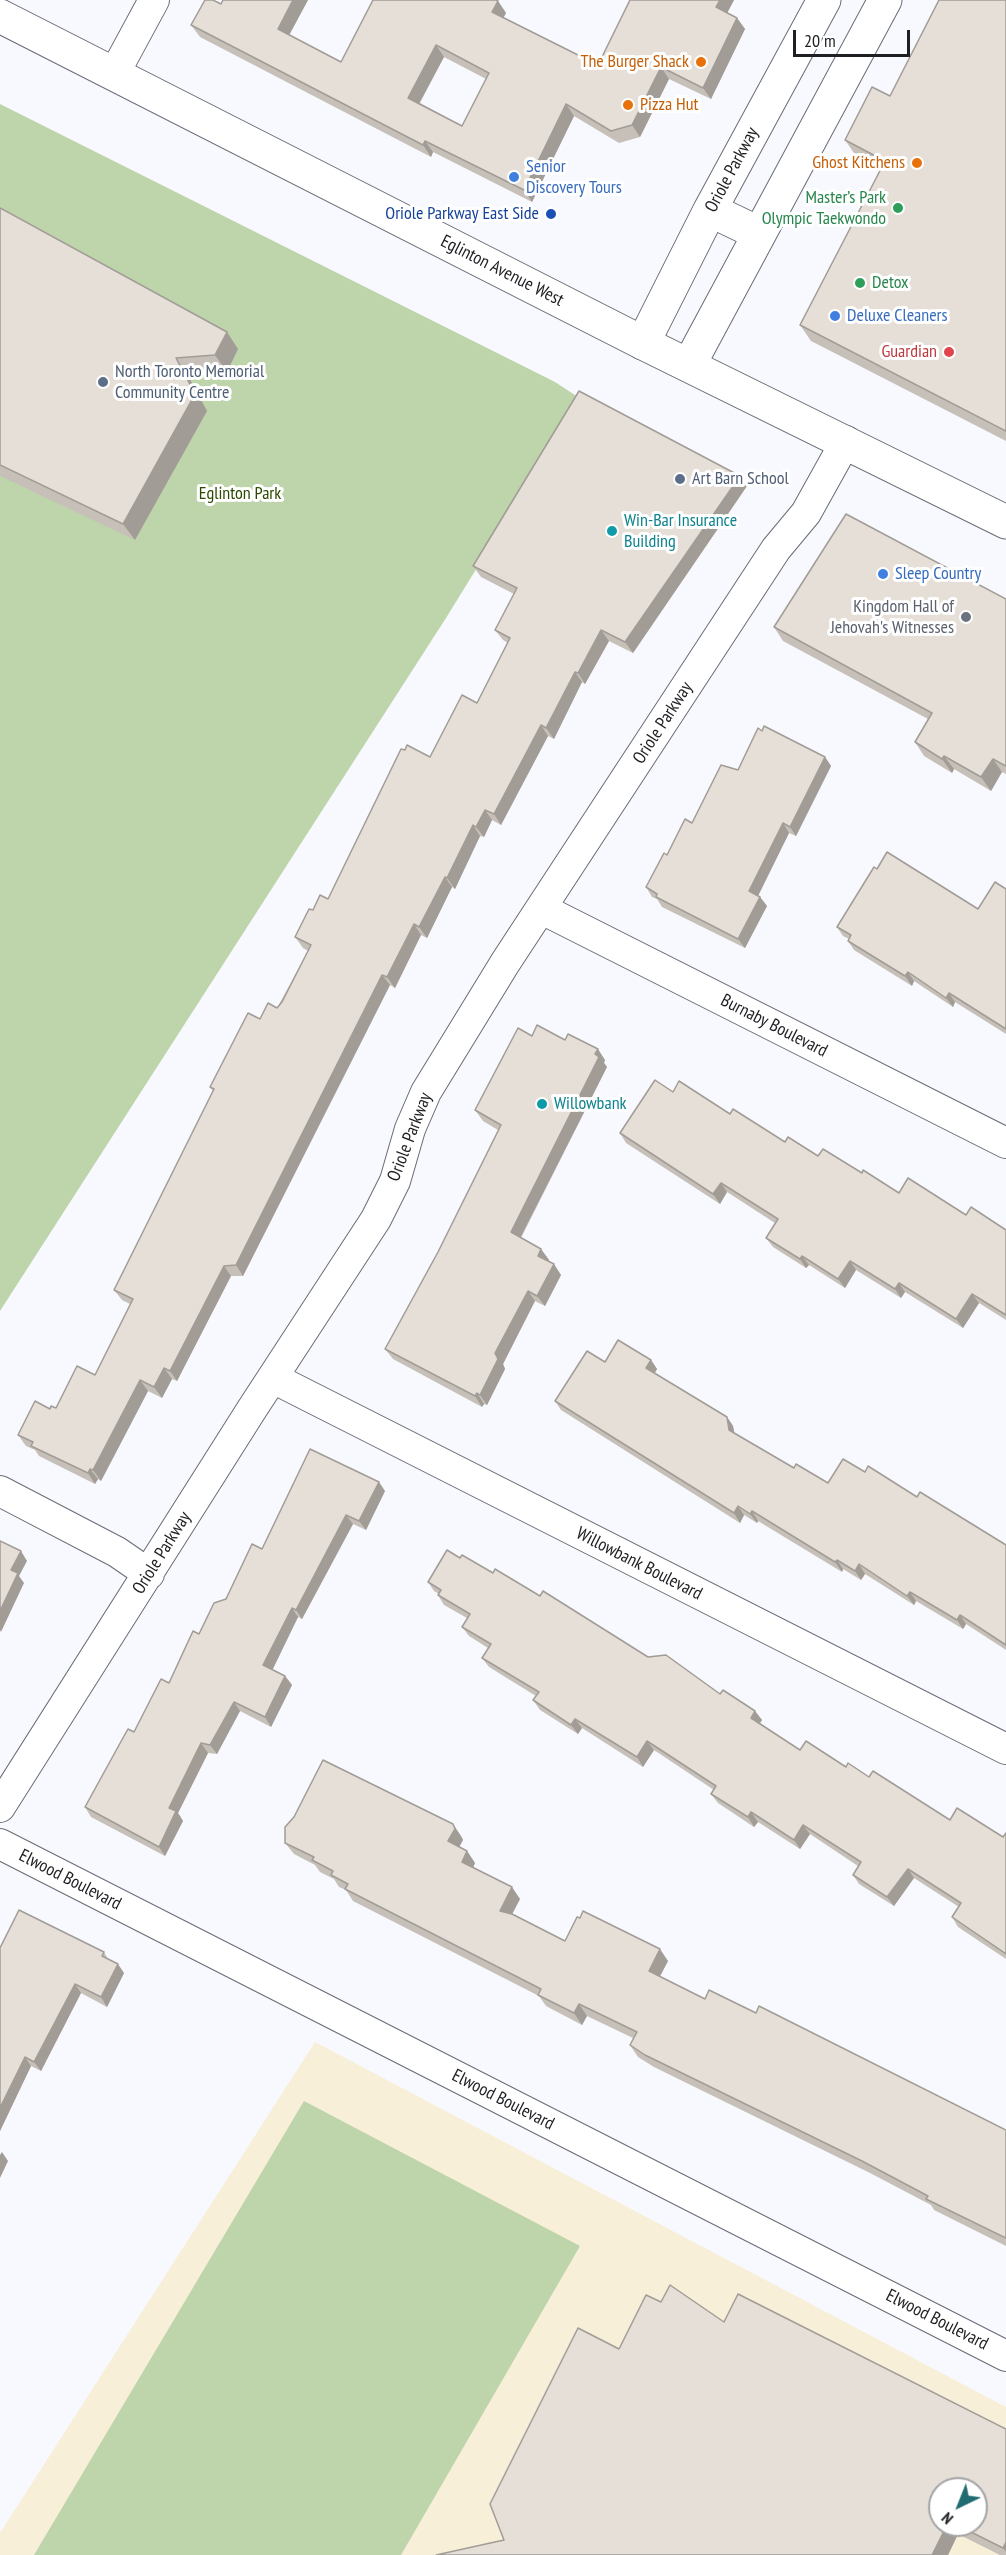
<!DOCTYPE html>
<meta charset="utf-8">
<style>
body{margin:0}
#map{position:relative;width:1006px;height:2555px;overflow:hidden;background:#f7f9ff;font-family:"PT Sans Narrow",sans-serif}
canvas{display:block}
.north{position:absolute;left:928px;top:2477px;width:60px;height:60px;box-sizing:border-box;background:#fff;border:2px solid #a5a5a7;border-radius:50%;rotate:223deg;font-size:16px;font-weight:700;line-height:24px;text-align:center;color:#1d1f22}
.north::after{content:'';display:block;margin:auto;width:21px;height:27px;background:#206c71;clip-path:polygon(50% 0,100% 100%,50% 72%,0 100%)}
.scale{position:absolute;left:793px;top:30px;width:117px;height:27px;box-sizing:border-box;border:3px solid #1d1f22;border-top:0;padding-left:8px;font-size:18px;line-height:21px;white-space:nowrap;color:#1d1f22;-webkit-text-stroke:4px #fff;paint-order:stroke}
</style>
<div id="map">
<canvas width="1006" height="2555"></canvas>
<div class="north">N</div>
<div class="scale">20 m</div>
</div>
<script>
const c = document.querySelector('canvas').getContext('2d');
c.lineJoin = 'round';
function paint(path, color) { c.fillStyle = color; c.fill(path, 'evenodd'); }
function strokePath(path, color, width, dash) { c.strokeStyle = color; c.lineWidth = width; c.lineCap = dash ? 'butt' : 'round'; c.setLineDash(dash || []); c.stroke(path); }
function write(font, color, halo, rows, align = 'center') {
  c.font = font + ' "PT Sans Narrow",sans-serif'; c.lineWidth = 6; c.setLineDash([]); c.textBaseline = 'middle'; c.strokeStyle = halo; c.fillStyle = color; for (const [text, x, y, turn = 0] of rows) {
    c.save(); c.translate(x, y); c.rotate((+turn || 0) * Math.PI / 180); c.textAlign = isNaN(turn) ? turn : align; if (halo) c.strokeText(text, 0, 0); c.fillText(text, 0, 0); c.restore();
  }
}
paint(new Path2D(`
 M315 2042 1006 2407V2555H0V2533ZM940 2489H976V2525H940Z`), '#f8efd9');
paint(new Path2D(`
 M0 104 555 382 581 399 446 618 0 1311Z
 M304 2101 580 2246 401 2555H34Z`), '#bed4aa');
const minor = new Path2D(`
 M114 74 154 0
 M542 909 1006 1143
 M273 1378 1006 1749
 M0 1491 117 1552 149 1574
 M0 1807 252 1409 376 1219 395 1181 410 1129 426 1092 505 963 776 549 806 513 846 441
 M0 1844 1006 2356`);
const tertiary = new Path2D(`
 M710 210 758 233
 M643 343 710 210 824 0
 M689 365 885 0`);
const primary = new Path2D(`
 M0 16 643 343 1006 522`);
strokePath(minor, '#696c75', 32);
strokePath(tertiary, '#696c75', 35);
strokePath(primary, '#696c75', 35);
strokePath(minor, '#fff', 30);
strokePath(tertiary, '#fff', 33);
strokePath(primary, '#fff', 33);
paint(new Path2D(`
 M308 0 289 35 341 62 498 1 506 13 503 18 598 65 630 0H734L727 13 737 18 745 29 711 99 669 79 640 137 619 143 574 116 532 202 433 152 431 157 200 37 191 25ZM444 57 486 79 462 126 420 103Z
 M1006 0V441L811 341 800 325 881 169 856 156 845 140 890 96Z
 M0 208 238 349 227 372 187 374 207 411 135 540 0 476Z
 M747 486 633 653 609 641 585 684 582 682 554 739 548 736 501 825 492 820 484 837 480 836 455 889 452 887 427 938 421 935 395 988 390 985 243 1276H231L177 1381 172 1379 162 1398 148 1391 101 1481 98 1479 95 1484 39 1456 35 1450 26 1446 18 1435 50 1409 56 1408 95 1375 130 1304 122 1300 114 1290 213 1091 210 1087 260 1019 277 1008 308 951 303 948 295 937 313 910 328 899 405 750 430 757 477 703 508 643 503 640 495 630 514 594 481 577 473 566Z
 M1006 599V774L1002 772 991 791 954 769 952 773 924 756 915 742 928 719 783 641 774 627Z
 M762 731 825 757 831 766 796 836 789 833 758 896 760 897 767 906 745 948 662 907 657 899 652 897 646 887 667 855 692 823 738 770Z
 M877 869 978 909 1006 889V1034L955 1002 953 1007 914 981 912 986 854 950 848 941 849 939 843 936 837 927Z
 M532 1036 605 1060 604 1063 607 1067 521 1238 541 1249 549 1260 548 1261 561 1275 545 1306 535 1301 503 1364 505 1369 487 1405 484 1404 482 1407 393 1359 385 1349 438 1252 498 1130 483 1121 475 1110Z
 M673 1092 730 1114 785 1142 818 1156 862 1173 899 1193 1006 1230V1320L979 1303 963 1328 905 1292 901 1298 856 1270 845 1288 809 1265 806 1268 773 1247 766 1238 775 1223 727 1192 720 1204 626 1143 620 1133Z
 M651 1360 657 1369 655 1373 727 1417 733 1426 734 1433 794 1468 828 1483 865 1472 917 1497 1006 1545V1650L966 1624 963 1629 916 1601 914 1605 865 1574 861 1580 843 1569 842 1572 758 1521 757 1523 744 1515 740 1523 561 1410 555 1401 605 1362Z
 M385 1491 366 1530 353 1524 302 1619 298 1617 272 1670 285 1676 292 1685 271 1727 240 1711 217 1754 208 1753 178 1813 183 1821 165 1856 91 1817 85 1807 134 1732 169 1683 199 1634 262 1549Z
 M460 1558 493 1573 648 1657 755 1711 762 1720 760 1723 800 1750 846 1767 869 1777 950 1820 1003 1837 1006 1833V1959L958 1927 952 1917 959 1907 914 1878 894 1906 859 1884 853 1875 858 1866 810 1834 800 1849 758 1822 754 1827 718 1803 711 1794 714 1790 654 1750 643 1767 582 1728 578 1734 540 1710 533 1700 536 1696 489 1667 482 1658 488 1648 469 1636 462 1627 467 1618 444 1605 438 1595 439 1594 434 1591 428 1582Z
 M461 1836 463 1840 459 1847 467 1851 475 1863 473 1868 520 1899 512 1914 565 1941 668 1961 660 1976 705 1999 756 2013 1006 2130V2246L934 2210 931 2205 870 2173 654 2067 638 2057 630 2045 633 2038 587 2016 582 2025 546 2006 539 1996 353 1901 346 1890 339 1887 334 1879 320 1872 315 1865 294 1854 285 1843Z
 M0 1948 104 1952 108 1959 124 1973 107 2007 81 1993 41 2071 31 2066 0 2131Z
 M661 2302 724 2322 1006 2429V2555H1000L958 2534 948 2555H436L504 2540 619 2349ZM976 2489V2525H940Z`), '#c6c0b9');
paint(new Path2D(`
 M293 0H308L286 41 278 29Z
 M720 0H734L724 19 716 7Z
 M498 1 506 13 500 24 492 12Z
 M737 18 745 29 711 99 703 88Z
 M436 45 444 57 416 109 408 98Z
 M661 67 669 79 640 137 632 125Z
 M566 104 574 116 532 202 524 190Z
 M425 141 433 152 431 157 423 145Z
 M227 332 238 349 227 372 215 355Z
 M176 358 187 374 207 411 135 540 123 524Z
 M740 476 747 486 633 653 625 642Z
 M601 630 609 641 585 684 578 673Z
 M575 672 582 682 554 739 546 728Z
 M541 725 548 736 501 825 494 814Z
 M944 756 954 769 952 773 942 759Z
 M825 757 831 766 796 836 790 827Z
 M993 759 1002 772 991 791 981 777Z
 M485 810 492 820 484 837 476 827Z
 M783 823 789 833 756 900 749 891Z
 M473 825 480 836 455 889 447 878Z
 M445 877 452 887 427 938 419 927Z
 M760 897 767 906 745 948 738 939Z
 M414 924 421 935 395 988 387 977Z
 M908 972 914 981 912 986 905 976Z
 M382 975 390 985 243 1276 236 1265Z
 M949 993 955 1002 953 1007 946 998Z
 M598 1049 605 1060 604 1063 607 1067 518 1242 511 1232Z
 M721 1183 727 1192 720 1204 713 1194Z
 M541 1249 549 1260 545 1267 538 1256Z
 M802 1256 809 1265 806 1268 800 1259Z
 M850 1261 856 1270 845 1288 838 1279Z
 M554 1264 561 1275 545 1306 537 1296Z
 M224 1266 231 1276 177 1381 170 1371Z
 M899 1283 905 1292 901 1298 895 1289Z
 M528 1291 535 1301 503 1364 505 1369 487 1405 480 1395 495 1353Z
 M972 1294 979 1303 963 1328 956 1319Z
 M651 1360 657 1369 652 1377 646 1368Z
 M164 1368 172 1379 162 1398 154 1387Z
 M140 1380 148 1391 101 1481 93 1470Z
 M477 1393 484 1404 482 1407 475 1396Z
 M727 1417 733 1426 736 1440 729 1430Z
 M90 1469 98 1479 95 1484 88 1473Z
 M379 1482 385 1491 366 1530 359 1521Z
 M738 1506 744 1515 740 1523 734 1513Z
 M752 1511 758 1521 757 1523 750 1514Z
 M346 1515 353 1524 302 1619 296 1610Z
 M21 1551 27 1561 19 1576 24 1583 1 1632 0 1630V1611L11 1570Z
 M837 1560 843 1569 842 1572 835 1562Z
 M859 1564 865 1574 861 1580 855 1571Z
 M910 1592 916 1601 914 1605 907 1596Z
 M292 1608 298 1617 270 1675 263 1665Z
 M960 1615 966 1624 963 1629 957 1620Z
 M285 1676 292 1685 271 1727 265 1717Z
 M234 1702 240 1711 217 1754 210 1745Z
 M755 1711 762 1720 757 1727 751 1718Z
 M575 1719 582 1728 578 1734 571 1725Z
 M647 1741 654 1750 643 1767 637 1757Z
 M201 1743 208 1753 178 1813 183 1821 165 1856 159 1847 169 1808Z
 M751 1812 758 1822 754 1827 748 1817Z
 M453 1824 461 1836 463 1840 456 1853 448 1841Z
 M803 1825 810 1834 800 1849 794 1840Z
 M467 1851 475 1863 470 1874 462 1862Z
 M908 1869 914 1878 894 1906 887 1897Z
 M512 1887 520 1899 508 1922 500 1911Z
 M660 1949 668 1961 657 1982 649 1971Z
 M118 1964 124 1973 107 2007 101 1997Z
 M75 1984 81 1993 41 2071 34 2062Z
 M579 2004 587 2016 582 2025 574 2013Z
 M25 2057 31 2066 0 2131V2108Z
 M2 2152 8 2161 0 2178V2155Z
 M947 2525H952L958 2534 948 2555H932Z
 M1006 2542V2552L1003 2548Z`), '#a19c96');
const building = new Path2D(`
 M205 0H213L221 4 223 0H293L278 29 341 62 373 0H496L498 1 492 12 598 65 630 0H720L716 7 737 18 703 88 661 67 632 125 611 131 566 104 524 190 425 141 423 145 191 25ZM436 45 489 73 462 126 408 98Z
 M939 0H1006V431L800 325 885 161 845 140 872 87 890 96Z
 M0 208 227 332 215 355 176 358 195 394 123 524 0 465Z
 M579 391 740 476 625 642 601 630 578 673 575 672 546 728 541 725 494 814 485 810 476 827 473 825 447 878 445 877 419 927 414 924 387 977 382 975 236 1265 224 1266 170 1371 164 1368 154 1387 140 1380 93 1470 90 1469 88 1473 31 1446 33 1442 18 1435 35 1401 50 1409 51 1406 56 1408 77 1366 95 1375 133 1299 114 1290 214 1089 210 1087 248 1013 260 1019 268 1003 277 1008 282 1002 311 945 295 937 309 909 313 910 320 895 328 899 401 749 405 750 407 745 430 757 462 695 477 703 510 638 495 630 517 588 473 566Z
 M846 514 1006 599V766L993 759 981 777 944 756 942 759 915 742 932 713 774 627Z
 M764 726 825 757 790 827 783 823 749 891 760 897 738 939 656 897 657 894 646 887 664 853 667 855 685 819 692 823 721 765 738 770 758 728 762 731Z
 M887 852 978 909 995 882 1006 889V1029L949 993 946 998 908 972 905 976 848 941 851 935 837 927 874 867 877 869Z
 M537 1025 565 1040 568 1034 598 1049 595 1054 599 1057 511 1232 541 1249 538 1256 554 1264 537 1296 528 1291 495 1353 498 1359 480 1395 477 1393 475 1396 385 1349 438 1252 501 1125 475 1110 518 1028 532 1036Z
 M655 1080 673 1092 679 1081 730 1114 733 1109 785 1142 788 1137 818 1156 823 1149 862 1173 863 1170 899 1193 908 1178 966 1215 971 1207 1006 1230V1315L972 1294 956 1319 899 1283 895 1289 850 1261 838 1279 802 1256 800 1259 766 1238 778 1219 721 1183 713 1194 620 1133Z
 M618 1340 651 1360 646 1368 727 1417 729 1430 794 1468 796 1464 828 1483 843 1459 865 1472 868 1466 917 1497 920 1492 1006 1545V1645L960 1615 957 1620 910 1592 907 1596 859 1564 855 1571 837 1560 835 1562 752 1511 750 1514 738 1506 734 1513 555 1401 587 1351 605 1362Z
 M310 1449 379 1482 359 1521 346 1515 296 1610 292 1608 263 1665 285 1676 265 1717 234 1702 210 1745 201 1743 169 1808 176 1811 159 1847 85 1807 124 1736 128 1729 134 1732 161 1679 169 1683 193 1631 199 1634 214 1603 226 1599 252 1544 262 1549Z
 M0 1541 21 1551 11 1570 18 1573 0 1611Z
 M447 1550 460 1558 462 1555 493 1573 495 1569 540 1596 543 1591 648 1657 666 1655 720 1694 723 1690 755 1711 751 1718 800 1750 806 1741 846 1767 848 1763 869 1777 873 1771 950 1820 957 1808 1003 1837 1006 1833V1954L952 1917 961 1903 908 1869 887 1897 853 1875 861 1862 803 1825 794 1840 751 1812 748 1817 711 1794 716 1786 647 1741 637 1757 575 1719 571 1725 533 1700 539 1692 482 1658 491 1644 462 1627 470 1614 438 1595 441 1590 428 1582Z
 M323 1760 453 1824 455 1829 448 1841 467 1851 462 1862 512 1887 500 1911 512 1914 565 1941 577 1917 580 1918 583 1911 660 1949 649 1971 705 1999 709 1990 756 2013 759 2006 1006 2130V2238L926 2199 928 2196 862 2161 645 2055 630 2045 637 2032 579 2004 574 2013 538 1995 541 1989 345 1889 348 1884 331 1875 333 1871 312 1860 314 1857 285 1843V1827L294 1817Z
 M19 1910 104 1952 102 1956 118 1964 101 1997 75 1984 34 2062 25 2057 0 2108V1948Z
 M670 2285 724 2322 738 2294 1006 2429V2542L1003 2548 957 2525H976V2489H940V2525H947L932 2555H436L504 2540 490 2504 578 2328 619 2349 646 2295 661 2302Z`);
paint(building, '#e6dfd7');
strokePath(building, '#a19c96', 1.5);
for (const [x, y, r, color] of [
 [701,62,6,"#e8710a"],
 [628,105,6,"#e8710a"],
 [917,163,6,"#e8710a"],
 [514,177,6,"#3f7fe0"],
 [898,208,6,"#2e9e5b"],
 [551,214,6,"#1a4fb4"],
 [860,283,6,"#2e9e5b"],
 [835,316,6,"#3f7fe0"],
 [949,352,6,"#e0444e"],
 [103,382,6,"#5c6f8a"],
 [680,479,6,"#5c6f8a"],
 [612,531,6,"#0f9aa8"],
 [883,574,6,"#3f7fe0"],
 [966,617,6,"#6b7280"],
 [542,1104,6,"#0f9aa8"]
]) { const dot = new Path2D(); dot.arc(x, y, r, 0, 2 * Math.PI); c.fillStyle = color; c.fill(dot); strokePath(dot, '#fff', 2); }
write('18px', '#c56008', '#fff', [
 ["The Burger Shack",689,62],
 ["Pizza Hut",640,105,"left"],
 ["Ghost Kitchens",905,163]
], 'right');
write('18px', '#366cbe', '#fff', [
 ["Senior",526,167],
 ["Discovery Tours",526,188],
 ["Deluxe Cleaners",847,316],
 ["Sleep Country",895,574]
], 'left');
write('18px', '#1d1f22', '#fff', [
 ["Oriole Parkway",732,170,-62],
 ["Eglinton Avenue West",502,271,27],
 ["Oriole Parkway",663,723,-57],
 ["Burnaby Boulevard",774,1026,27],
 ["Oriole Parkway",410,1137,-69],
 ["Oriole Parkway",162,1553,-58],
 ["Willowbank Boulevard",639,1564,27],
 ["Elwood Boulevard",70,1880,27],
 ["Elwood Boulevard",503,2100,27],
 ["Elwood Boulevard",937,2320,27]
]);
write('18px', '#27864d', '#fff', [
 ["Master’s Park",886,198],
 ["Olympic Taekwondo",886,219],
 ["Detox",872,283,"left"]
], 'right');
write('18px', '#164399', '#fff', [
 ["Oriole Parkway East Side",539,214]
], 'right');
write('18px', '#be3a42', '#fff', [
 ["Guardian",937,352]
], 'right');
write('18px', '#4e5e75', '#fff', [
 ["North Toronto Memorial",115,372],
 ["Community Centre",115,393],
 ["Art Barn School",692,479]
], 'left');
write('18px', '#2d4900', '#fff', [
 ["Eglinton Park",240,494]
]);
write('18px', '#0d838f', '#fff', [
 ["Win-Bar Insurance",624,521],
 ["Building",624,542],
 ["Willowbank",554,1104]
], 'left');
write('18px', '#5b616d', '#fff', [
 ["Kingdom Hall of",954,607],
 ["Jehovah's Witnesses",954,628]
], 'right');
</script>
